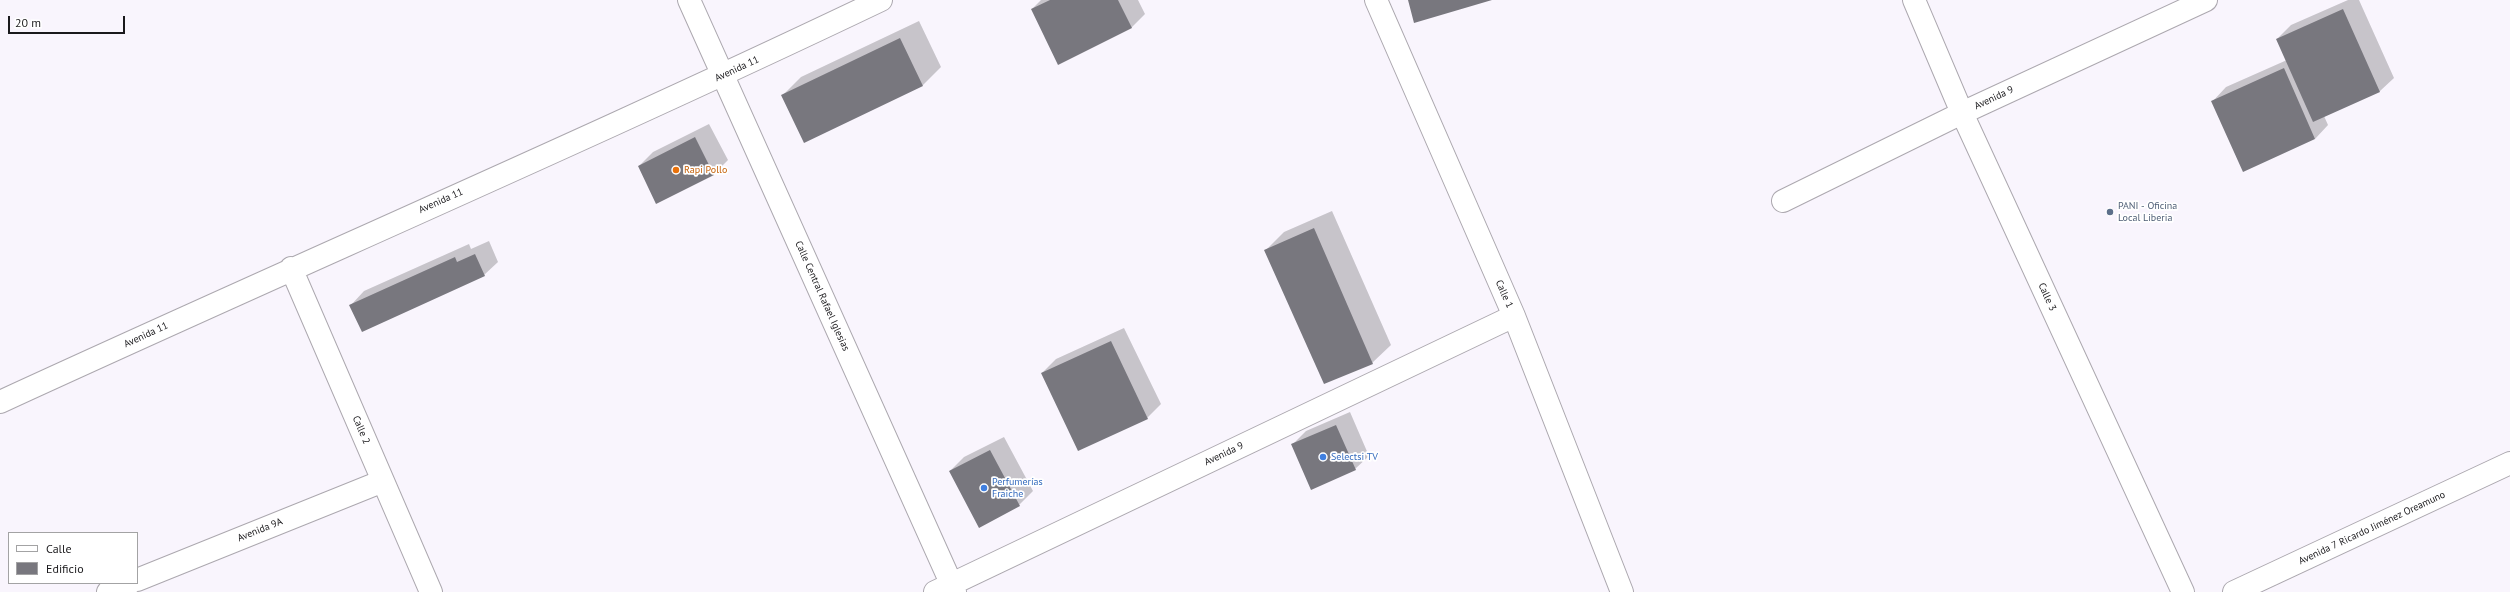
<!DOCTYPE html>
<meta charset="utf-8">
<style>
body{margin:0}
#map{position:relative;width:2510px;height:592px;overflow:hidden;background:#f9f5fd;font-family:"PT Sans",sans-serif}
canvas{display:block}
.legend{position:absolute;left:8px;top:532px;width:130px;height:52px;box-sizing:border-box;background:#fff;border:1px solid #a3a3a4;margin:0;padding:5px 7px;list-style:none;font-size:12px;color:#1a191c}
.legend li{display:flex;align-items:center;gap:8px;height:20px}
.legend b{width:20px;border:1px solid #a3a3a4}
.scale{position:absolute;left:8px;top:16px;width:117px;height:18px;box-sizing:border-box;border:2px solid #1a191c;border-top:0;padding-left:5px;font-size:12px;line-height:14px;white-space:nowrap;color:#1a191c;-webkit-text-stroke:3px #fff;paint-order:stroke}
</style>
<div id="map">
<canvas width="2510" height="592"></canvas>
<ul class="legend">
<li><b style="height:5px;background:#fff"></b>Calle</li>
<li><b style="height:11px;background:#78777e"></b>Edificio</li>
</ul>
<div class="scale">20 m</div>
</div>
<script>
const c = document.querySelector('canvas').getContext('2d');
c.lineJoin = 'round';
function paint(path, color) { c.fillStyle = color; c.fill(path, 'evenodd'); }
function strokePath(path, color, width, dash) { c.strokeStyle = color; c.lineWidth = width; c.lineCap = dash ? 'butt' : 'round'; c.setLineDash(dash || []); c.stroke(path); }
function write(font, color, halo, rows, align = 'center') {
  c.font = font + ' "PT Sans",sans-serif'; c.lineWidth = 3.5; c.setLineDash([]); c.textBaseline = 'middle'; c.strokeStyle = halo; c.fillStyle = color; for (const [text, x, y, turn = 0] of rows) {
    c.save(); c.translate(x, y); c.rotate((+turn || 0) * Math.PI / 180); c.textAlign = isNaN(turn) ? turn : align; if (halo) c.strokeText(text, 0, 0); c.fillText(text, 0, 0); c.restore();
  }
}
paint(new Path2D(`
 M1041 0H1138L1145 14 1131 28 1032 9Z
 M2348 0H2359L2394 78 2380 91 2324 116 2328 125 2315 139 2213 101 2226 87 2287 60 2277 39 2291 25Z
 M919 21 941 67 923 85 783 95 801 77Z
 M709 124 728 160 714 174 657 203 639 166 653 152Z
 M1332 211 1391 345 1372 363 1266 250 1284 232Z
 M489 241 498 262 484 275 351 305 364 291 469 244 471 249Z
 M1124 328 1161 404 1147 418 1042 373 1056 359Z
 M1350 412 1369 456 1355 469 1292 445 1306 431Z
 M1004 437 1033 491 1019 505 980 526 950 471 964 457Z`), '#0003');
paint(new Path2D(`
 M1050 0H1118L1132 28 1058 65 1031 9Z
 M1408 0H1492L1414 23Z
 M2343 9 2380 92 2313 122 2276 39Z
 M900 38 923 86 804 143 781 95Z
 M2284 68 2315 139 2243 172 2211 101Z
 M695 137 714 175 656 204 638 166Z
 M1314 228 1373 364 1324 384 1264 250Z
 M475 254 485 276 362 332 349 305 455 257 457 262Z
 M1111 341 1148 419 1078 451 1041 373Z
 M1336 425 1356 470 1311 490 1291 444Z
 M990 450 1020 506 979 528 949 471Z`), '#78777e');
const minor = new Path2D(`
 M689 0 955 592
 M1376 0 1514 316 1622 592
 M1914 0 1962 113 2183 592
 M1783 201 1962 113 2206 0
 M291 268 431 592
 M0 402C293 267 590 139 881 0
 M137 580 383 481
 M108 592 130 583
 M935 592 1514 316
 M2234 592 2510 463`);
strokePath(minor, '#aca8af', 24);
strokePath(minor, '#fff', 22);
for (const [x, y, r, color] of [
 [676,170,4,"#e8710a"],
 [2110,212,4,"#5c6f8a"],
 [1323,457,4,"#3f7fe0"],
 [984,488,4,"#3f7fe0"]
]) { const dot = new Path2D(); dot.arc(x, y, r, 0, 2 * Math.PI); c.fillStyle = color; c.fill(dot); strokePath(dot, '#fff', 1.5); }
write('10px', '#1a191c', '#fff', [
 ["Avenida 11",737,69,-25],
 ["Avenida 9",1994,98,-25],
 ["Avenida 11",441,201,-24],
 ["Calle 1",1504,294,66],
 ["Calle Central Rafael Iglesias",822,296,66],
 ["Calle 3",2047,297,65],
 ["Avenida 11",146,335,-25],
 ["Calle 2",361,430,67],
 ["Avenida 9",1224,454,-25],
 ["Avenida 7 Ricardo Jiménez Oreamuno",2372,528,-25],
 ["Avenida 9A",260,530,-22]
]);
write('10px', '#c56008', '#fff', [
 ["Rapi Pollo",684,170]
], 'left');
write('10px', '#4e5e75', '#fff', [
 ["PANI - Oficina",2118,206],
 ["Local Liberia",2118,218]
], 'left');
write('10px', '#366cbe', '#fff', [
 ["Selectsi TV",1331,457],
 ["Perfumerías",992,482],
 ["Fraiche",992,494]
], 'left');
</script>
